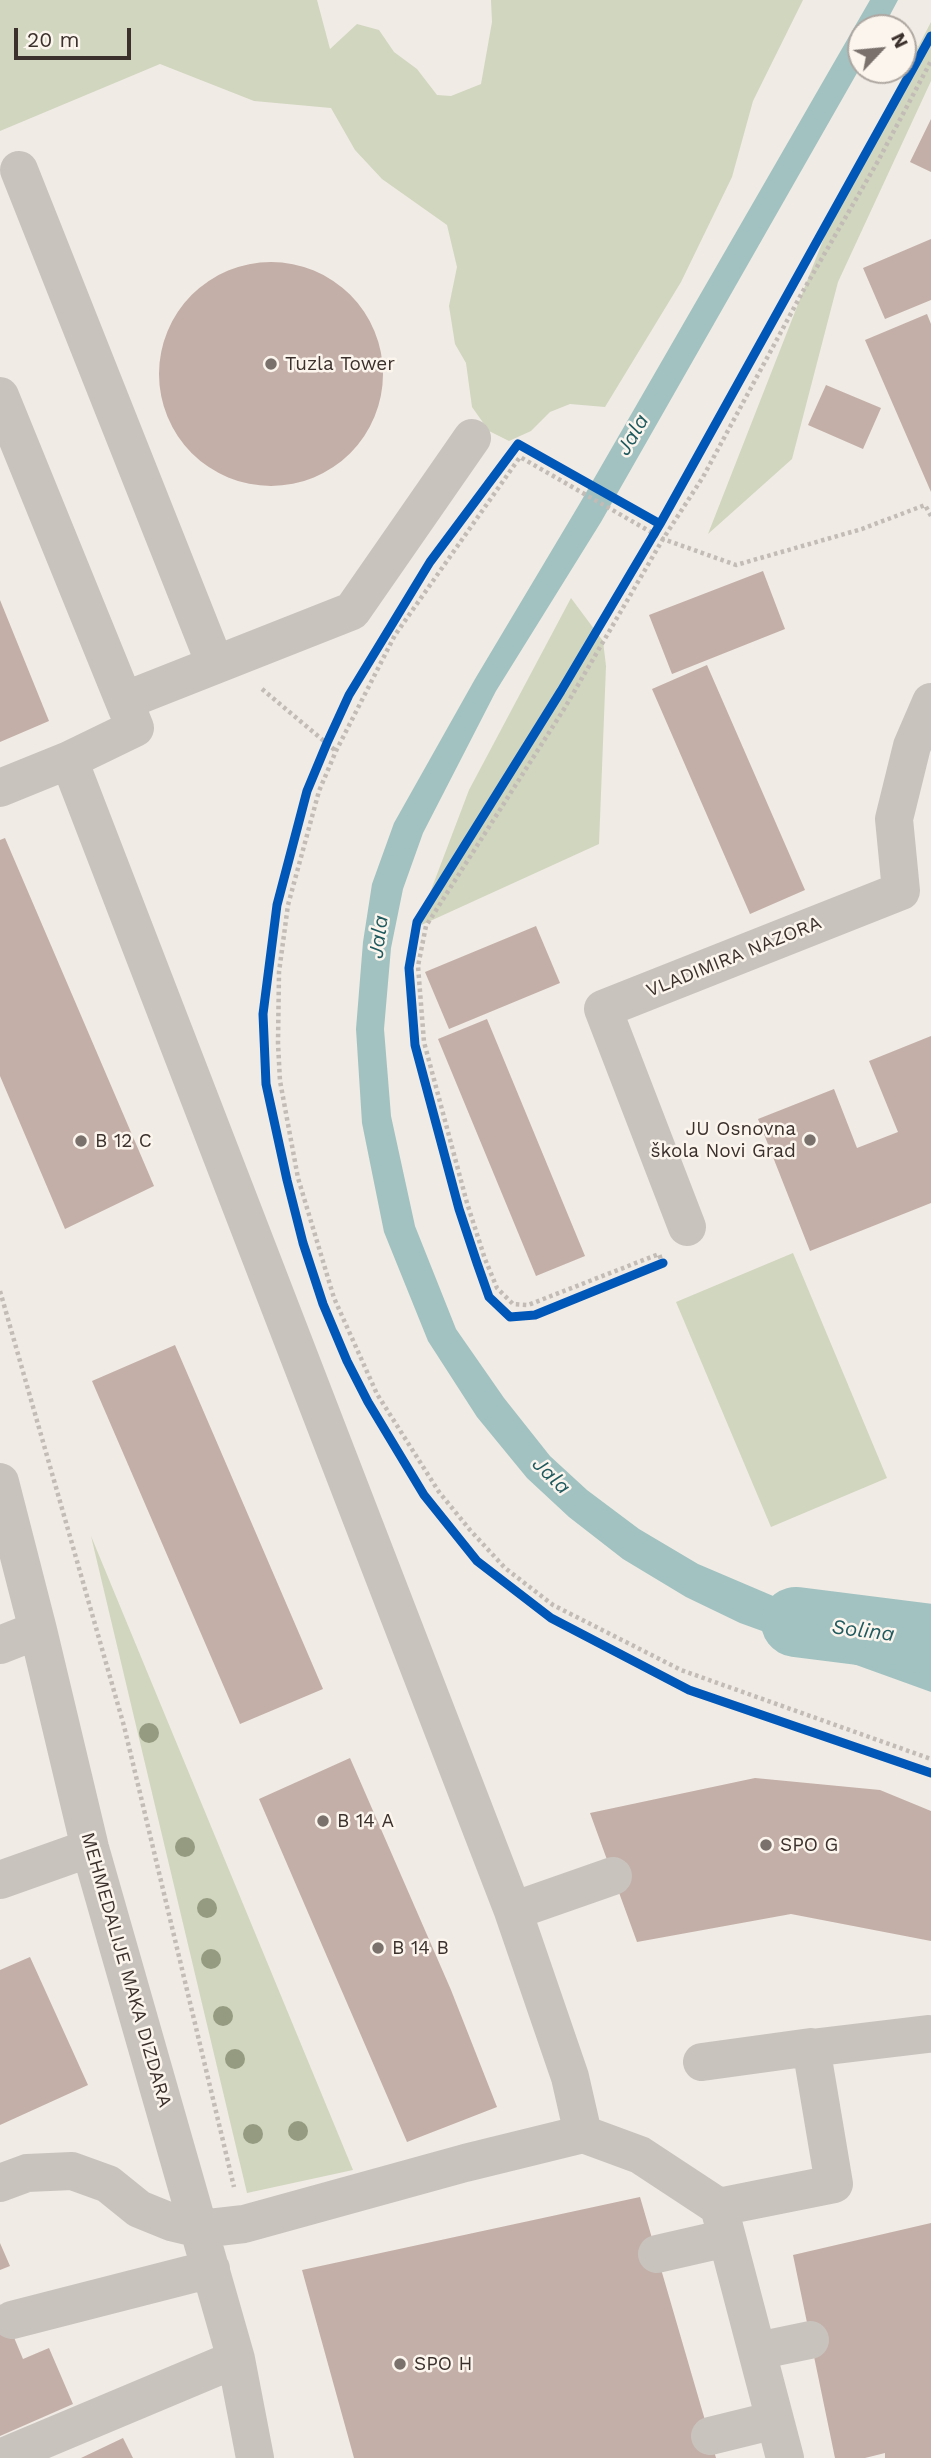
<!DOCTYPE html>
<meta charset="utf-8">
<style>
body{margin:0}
#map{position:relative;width:931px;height:2458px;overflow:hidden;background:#f0ebe5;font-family:"Work Sans",sans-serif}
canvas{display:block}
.north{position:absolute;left:847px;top:14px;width:70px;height:70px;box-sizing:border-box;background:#fbf5ee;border:2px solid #aea6a0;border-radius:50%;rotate:64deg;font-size:19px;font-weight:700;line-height:28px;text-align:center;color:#3b302b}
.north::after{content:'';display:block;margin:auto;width:24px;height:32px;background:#7a716c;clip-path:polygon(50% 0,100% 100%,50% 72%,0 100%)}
.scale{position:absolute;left:14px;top:28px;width:117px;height:32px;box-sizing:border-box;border:4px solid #3b302b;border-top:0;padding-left:9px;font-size:21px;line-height:24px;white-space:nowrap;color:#3b302b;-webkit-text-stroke:5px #fbf5ee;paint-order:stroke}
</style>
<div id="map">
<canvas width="931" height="2458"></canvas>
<div class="north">N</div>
<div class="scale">20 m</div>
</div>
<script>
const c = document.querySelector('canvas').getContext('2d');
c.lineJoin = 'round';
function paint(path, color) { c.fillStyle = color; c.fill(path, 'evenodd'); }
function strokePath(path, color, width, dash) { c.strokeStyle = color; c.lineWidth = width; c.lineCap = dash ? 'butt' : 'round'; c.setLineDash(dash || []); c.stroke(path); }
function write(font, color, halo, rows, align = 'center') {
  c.font = font + ' "Work Sans",sans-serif'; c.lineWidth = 5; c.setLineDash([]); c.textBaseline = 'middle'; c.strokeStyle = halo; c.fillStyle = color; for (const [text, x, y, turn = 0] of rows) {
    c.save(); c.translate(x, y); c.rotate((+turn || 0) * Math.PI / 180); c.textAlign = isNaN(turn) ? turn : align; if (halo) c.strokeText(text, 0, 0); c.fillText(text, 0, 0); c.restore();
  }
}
paint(new Path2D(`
 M0 0H317L330 49 357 24 379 30 394 52 417 69 437 95 451 96 481 84 492 22 491 0H803L753 101 732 177 681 282 605 407 570 404 550 412 531 431 509 441 489 431 472 407 466 363 455 344 449 306 457 267 447 225 382 179 355 150 331 108 254 101 160 64 0 131Z
 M931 22V81L838 282 792 459 708 534 840 197Z
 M571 598 603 641 606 666 599 844 417 927 469 790Z
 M793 1253 887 1478 771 1527 676 1302Z
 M91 1536 353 2170 247 2193Z`), '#d1d6bf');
paint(new Path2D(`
 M870 0H898L883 28H861V66L601 522 496 691 423 833 403 889 391 948 384 1029 391 1116 415 1226 456 1329 504 1398 550 1456 587 1490 639 1529 698 1564 799 1607 796 1622 851 1635 931 1662V1692L740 1623 686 1597 623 1559 569 1517 527 1478 477 1417 428 1341 384 1232 362 1123 356 1029 363 942 372 884 394 823 475 679 580 503Z`), '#a1c2c1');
strokePath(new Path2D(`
 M796 1622 931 1639`), '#a1c2c1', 70);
paint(new Path2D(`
 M931 119V172L910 162Z
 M931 239V300L885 319 863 268Z
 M159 374a112 112 0 1 1 224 0a112 112 0 1 1-224 0Z
 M927 314 931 324V492L865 340Z
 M826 385 881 408 863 449 808 425Z
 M763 571 785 629 672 674 649 615Z
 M0 600 49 721 0 742Z
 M707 665 805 890 750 914 652 689Z
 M5 838 154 1186 65 1229 0 1076V840Z
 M536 926 560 983 449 1029 425 972Z
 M487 1019 585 1256 536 1276 438 1039Z
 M931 1036V1203L810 1251 758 1119 834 1089 857 1148 898 1132 869 1061Z
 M175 1345 323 1689 240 1724 92 1381Z
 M350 1758 451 1990 497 2107 407 2142 259 1799Z
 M755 1778 880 1790 931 1811V1941L791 1914 637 1942 590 1813Z
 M30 1957 88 2085 0 2125V1970Z
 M640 2197 716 2458H354L302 2270Z
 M931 2223V2458H885V2453L865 2458H835L793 2255Z
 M0 2243 10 2266 0 2270Z
 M0 2304 23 2359 49 2348 73 2404 0 2436Z
 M123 2438 133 2458H81Z`), '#c3afa7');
strokePath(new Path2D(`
 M931 516 925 505 862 529 736 565 663 539 520 457 395 635 336 751 319 791 288 905 279 972 278 1043 280 1081 298 1178 334 1298 377 1394 439 1492 470 1530 505 1568 553 1605 681 1670 931 1759
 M262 689 336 751
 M663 1265 659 1254 528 1305 513 1304 497 1288 485 1259 467 1203 424 1042 418 966 426 926 564 709 663 539 703 477 803 291 878 161 931 61
 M0 1291 124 1726 234 2187`), '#c2bbb6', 4.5, [3.5, 3.5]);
strokePath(new Path2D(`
 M19 170 215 664
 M0 396 135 728 69 760 0 788
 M124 701 352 611 472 438
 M687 1227 603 1009 901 891 894 819 912 746 931 702
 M0 1482 38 1630 90 1848 236 2359 255 2458
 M0 1645 38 1630
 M0 1880 90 1848
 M513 1911 613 1876
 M811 2048 928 2034
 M702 2062 811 2047 834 2184 719 2207
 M583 2134 640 2155 719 2207 785 2458
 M0 2183 27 2173 72 2171 108 2184 139 2209 171 2222 200 2229 244 2224 465 2163 583 2134 570 2077 513 1911 69 760
 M657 2254 727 2238
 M12 2320 211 2269
 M757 2351 810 2340
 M710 2436 775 2420
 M0 2458 236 2359`), '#c9c3be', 38);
strokePath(new Path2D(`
 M931 36 660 524 518 444 430 562 349 695 327 743 307 791 277 905 263 1014 266 1084 287 1180 303 1243 323 1304 347 1361 368 1402 424 1495 477 1561 551 1618 689 1690 931 1773
 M660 524 561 691 417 922 409 968 415 1045 459 1209 477 1263 489 1297 510 1317 535 1315 663 1263`), '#0057b8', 9);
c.fillStyle = '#959b80';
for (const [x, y] of [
 [149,1733],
 [185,1847],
 [207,1908],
 [211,1959],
 [223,2016],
 [235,2059],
 [298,2131],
 [253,2134]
]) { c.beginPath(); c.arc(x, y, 10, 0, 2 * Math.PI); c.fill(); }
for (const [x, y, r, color] of [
 [271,364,7,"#7a716c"],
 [810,1140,7,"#7a716c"],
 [81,1141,7,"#7a716c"],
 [323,1821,7,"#7a716c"],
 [766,1845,7,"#7a716c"],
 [378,1948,7,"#7a716c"],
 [400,2364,7,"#7a716c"]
]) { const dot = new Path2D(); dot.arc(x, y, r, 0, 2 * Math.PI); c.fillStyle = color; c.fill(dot); strokePath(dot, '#fbf5ee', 2.5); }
write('19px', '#3b302b', '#fbf5ee', [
 ["Tuzla Tower",285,364],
 ["JU Osnovna",796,1129,"right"],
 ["škola Novi Grad",796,1151,"right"],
 ["B 12 C",95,1141],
 ["B 14 A",337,1821],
 ["SPO G",780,1845],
 ["B 14 B",392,1948],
 ["SPO H",414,2364]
], 'left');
write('19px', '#3b302b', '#fbf5ee', [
 ["VLADIMIRA NAZORA",734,957,-22],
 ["MEHMEDALIJE MAKA DIZDARA",126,1970,74]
]);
write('italic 21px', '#1f5a5e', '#fbf5ee', [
 ["Jala",633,435,-60],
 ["Jala",379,937,-83],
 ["Jala",551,1476,44],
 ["Solina",863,1631,7]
]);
</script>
